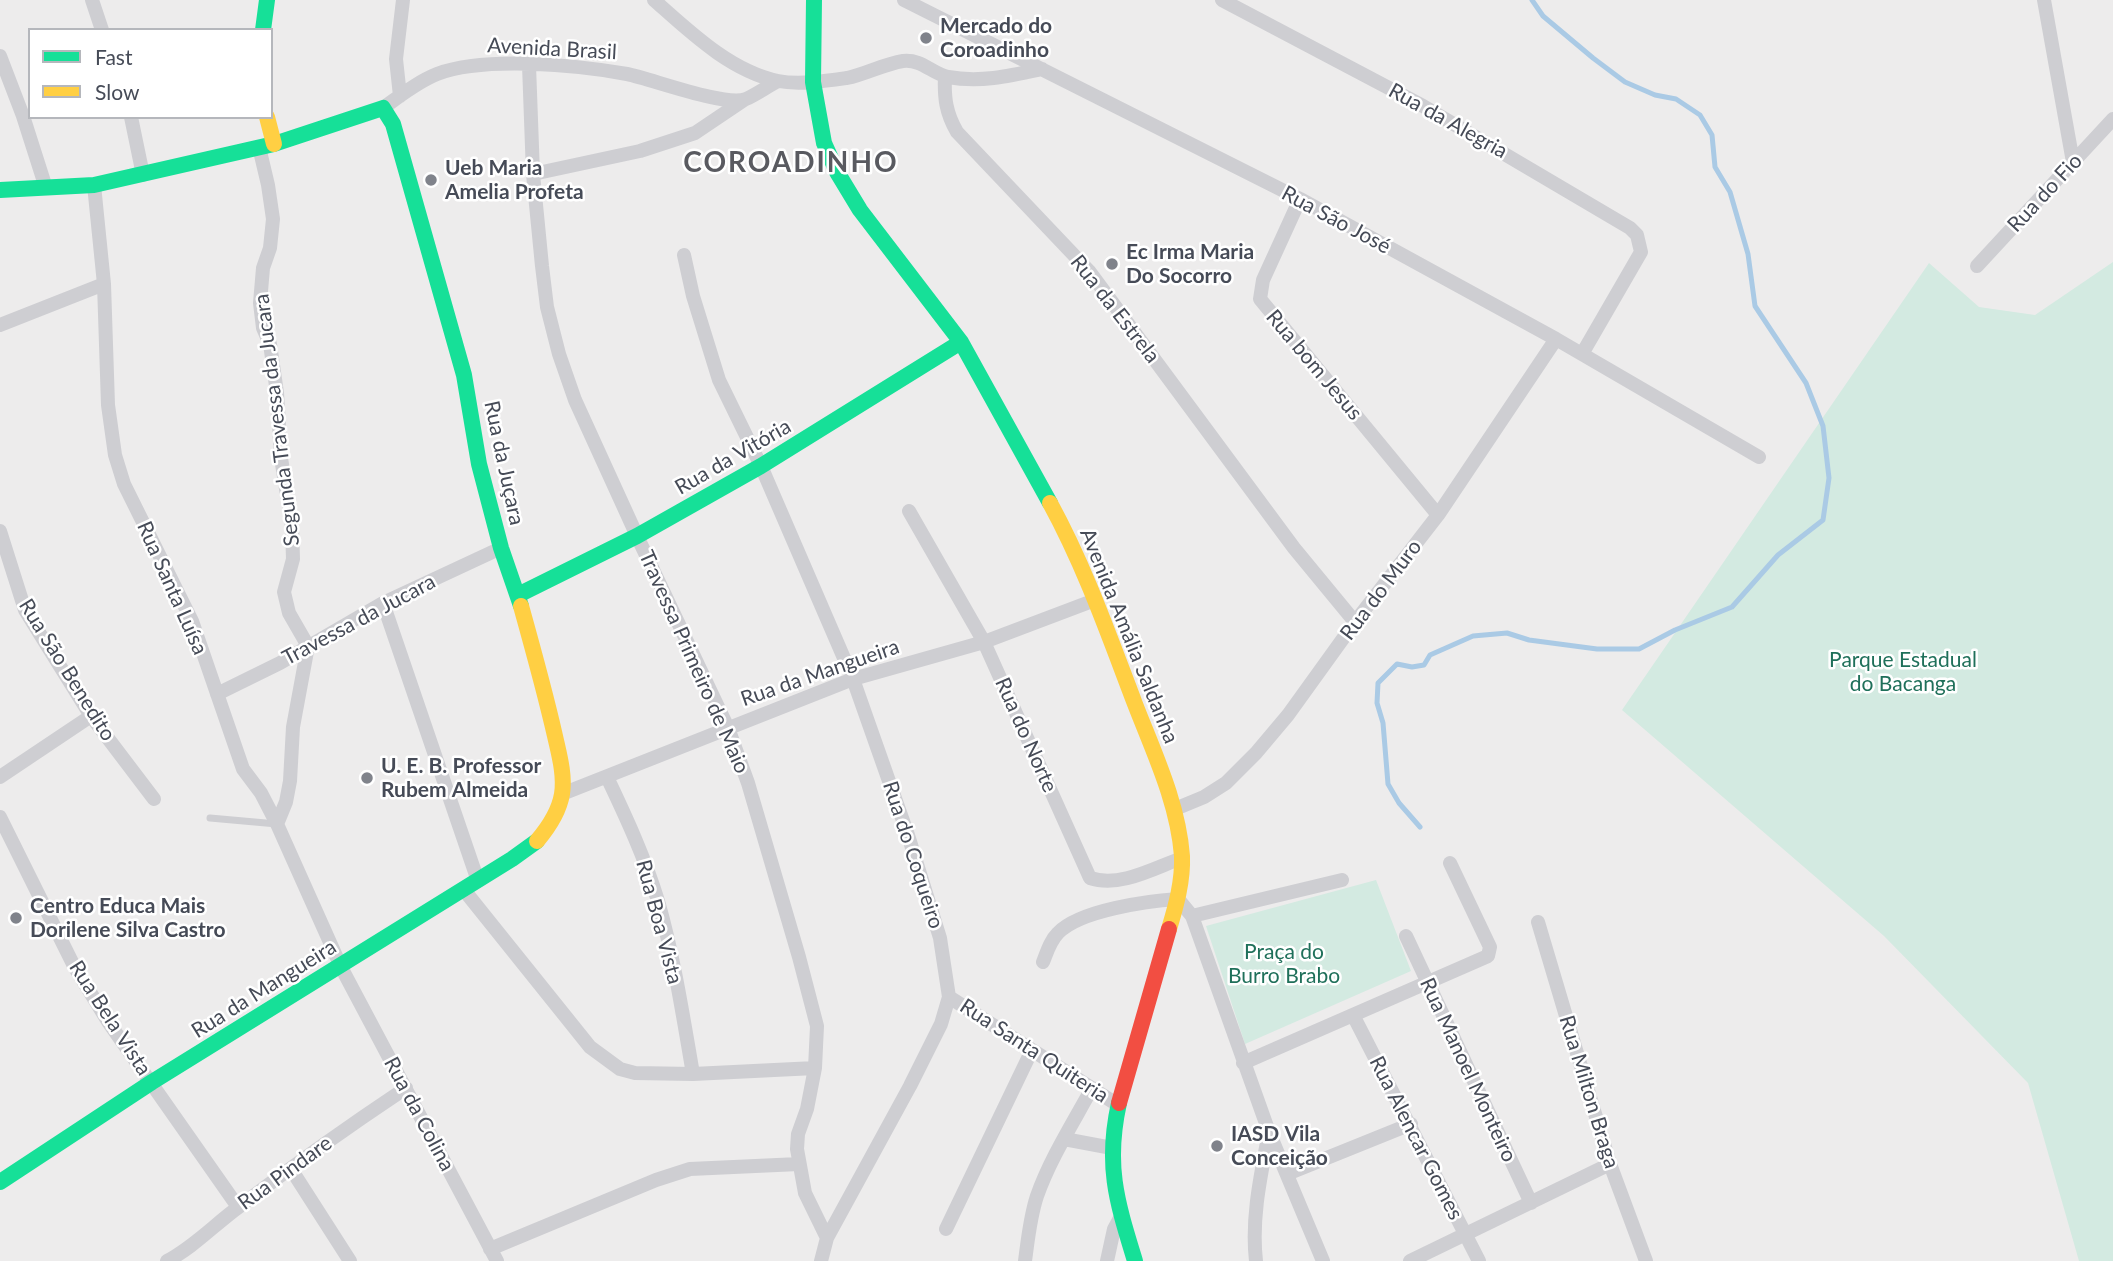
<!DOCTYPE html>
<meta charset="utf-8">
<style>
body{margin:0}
#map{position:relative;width:2113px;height:1261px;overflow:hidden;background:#edecec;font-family:Lato,sans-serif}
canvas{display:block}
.legend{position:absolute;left:28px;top:28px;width:245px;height:91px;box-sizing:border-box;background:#fff;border:2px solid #b5b7bc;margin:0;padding:9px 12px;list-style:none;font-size:21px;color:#464b57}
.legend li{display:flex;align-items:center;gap:14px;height:35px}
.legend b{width:35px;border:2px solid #b5b7bc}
</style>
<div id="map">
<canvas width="2113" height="1261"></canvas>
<ul class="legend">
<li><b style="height:9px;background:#16e098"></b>Fast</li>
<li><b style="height:9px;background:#ffcf43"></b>Slow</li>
</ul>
</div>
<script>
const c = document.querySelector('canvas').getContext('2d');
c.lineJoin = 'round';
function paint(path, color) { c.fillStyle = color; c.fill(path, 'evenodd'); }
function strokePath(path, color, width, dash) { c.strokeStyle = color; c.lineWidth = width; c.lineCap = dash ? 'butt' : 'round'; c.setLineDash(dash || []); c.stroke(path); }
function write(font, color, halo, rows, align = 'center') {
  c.font = font + ' Lato,sans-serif'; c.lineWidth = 5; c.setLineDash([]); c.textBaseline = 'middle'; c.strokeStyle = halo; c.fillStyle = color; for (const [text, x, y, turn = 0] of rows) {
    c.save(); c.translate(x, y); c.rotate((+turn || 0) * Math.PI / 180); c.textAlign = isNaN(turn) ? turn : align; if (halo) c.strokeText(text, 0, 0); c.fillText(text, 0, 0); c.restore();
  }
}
paint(new Path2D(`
 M2113 262V1261H2079L2028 1083 1884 936 1622 710 1929 263 1979 307 2035 315Z
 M1376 880 1411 971 1245 1044 1206 926Z`), '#d3eae1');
strokePath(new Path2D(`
 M1420 827 1399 803 1388 784 1383 723 1377 703 1378 683 1397 664 1412 667 1424 665 1430 655 1473 636 1507 633 1529 640 1597 649H1639L1675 630 1732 607 1778 555 1823 520 1829 478 1823 426 1806 383 1755 306 1748 254 1730 192 1715 167 1712 135 1700 115 1676 99 1655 95 1625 82 1593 58 1543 16 1532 0`), '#aacae5', 5);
strokePath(new Path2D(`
 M210 818 277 824`), '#ceced2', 7);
strokePath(new Path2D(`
 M92 0 102 30
 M654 0C689 31 730 71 778 81 799 85 826 81 847 78 866 74 884 64 903 61 922 59 931 73 948 77 980 83 1010 76 1042 69
 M904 0 1300 199 1556 339 1759 457
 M1222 0 1423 106 1630 228 1637 235 1641 252 1582 354
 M2044 0 2073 162
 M0 56 23 116 46 188
 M529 65 533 174 542 266 547 307 559 354 575 400 637 536 728 728 748 783 799 957 817 1026 815 1068 807 1109 798 1134 797 1149 805 1193 827 1238
 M945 76C944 98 946 113 957 132L1089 271 1294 548 1355 622
 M400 96 396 59 403 0
 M383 108C400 96 417 82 437 74 485 56 577 65 627 74 652 79 725 107 746 99 757 94 768 86 778 81
 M131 117 143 175
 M259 147 268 185 273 219 270 248 263 268 260 303 263 328 270 344 277 393 281 458 292 526 293 559 284 592 289 613 308 646 293 727 290 781 286 802 277 824
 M533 174 640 151 695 133 744 100
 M94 185 104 284 108 405 115 455 124 484 192 621 243 769 261 793 277 824 341 967 497 1261
 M1300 199 1263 280 1260 299 1438 515
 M684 255 693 296 719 380 761 466 853 679 908 835 940 938 949 997 941 1024 910 1086 827 1238 821 1261
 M1977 266 2113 119
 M0 325 104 284
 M909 511 984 642 1090 878C1120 888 1154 868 1182 858
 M0 531 25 610 91 716 154 799
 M383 603 478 881
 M217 694 280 663 383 603 501 548
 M0 777 91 716
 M607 777C626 817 645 858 658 901 674 957 683 1016 693 1074
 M562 794 853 679 984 642 1095 600
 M1175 809 1204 797 1226 783 1256 753 1288 715 1355 622 1438 515 1556 339
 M0 817 74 966 109 1023 238 1207
 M464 890 590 1047 620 1069 635 1073 693 1074 815 1068
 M1192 916 1342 880
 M1538 922 1610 1164 1646 1261
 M1406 936 1531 1203
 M1043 962C1047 952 1050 941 1058 933 1080 910 1148 901 1178 899L1192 916 1269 1132 1323 1261
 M949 997 1118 1105
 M1353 1015 1479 1261
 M1243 1063 1488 956 1490 947 1450 863
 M1064 1139 1112 1148
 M291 1169 350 1261
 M1287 1174 1411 1124
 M946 1229 1032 1050
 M490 1249 656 1180 690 1169 799 1164
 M167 1261C194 1247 215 1224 240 1206 294 1165 349 1126 406 1088
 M1025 1261C1028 1239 1030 1217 1037 1196 1050 1159 1073 1123 1092 1088
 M1107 1261 1114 1229 1120 1218
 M1256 1261C1251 1218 1261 1174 1269 1132
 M1410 1261 1610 1164`), '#ceced2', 14);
strokePath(new Path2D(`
 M814 0 813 82 824 143 837 172 860 210 961 342 1050 503
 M263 30 267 0
 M0 190 94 185 274 144 383 108 393 124 464 375 479 464 501 548 521 606
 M518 595 637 536 761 466 961 342
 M1119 1103C1105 1166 1117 1202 1135 1261
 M0 1182 152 1082 512 859 537 841`), '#16e098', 16);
strokePath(new Path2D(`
 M267 117 274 144
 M1050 503C1085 567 1109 636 1135 704 1154 753 1178 803 1182 856 1183 881 1176 906 1169 929
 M521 606C533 649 545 692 555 736 559 754 565 775 562 794 559 812 548 828 537 841`), '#ffcf43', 16);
strokePath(new Path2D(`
 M1119 1103 1169 929`), '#f24e42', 16);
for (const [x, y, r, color] of [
 [926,38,7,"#80838b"],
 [431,180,7,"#80838b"],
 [1112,264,7,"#80838b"],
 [367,778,7,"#80838b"],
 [16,918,7,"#80838b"],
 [1217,1146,7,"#80838b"]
]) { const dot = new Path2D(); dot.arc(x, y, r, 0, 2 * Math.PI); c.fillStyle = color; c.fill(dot); strokePath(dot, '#fff', 2.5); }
write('bold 21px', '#464b57', '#fff', [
 ["Mercado do",940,26],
 ["Coroadinho",940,50],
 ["Ueb Maria",445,168],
 ["Amelia Profeta",445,192],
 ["Ec Irma Maria",1126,252],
 ["Do Socorro",1126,276],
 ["U. E. B. Professor",381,766],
 ["Rubem Almeida",381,790],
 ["Centro Educa Mais",30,906],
 ["Dorilene Silva Castro",30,930],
 ["IASD Vila",1231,1134],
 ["Conceição",1231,1158]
], 'left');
write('21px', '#464b57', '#fff', [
 ["Avenida Brasil",552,49,3],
 ["Rua da Alegria",1448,121,29],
 ["Rua do Fio",2045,193,-47],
 ["Rua São José",1336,220,28],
 ["Rua da Estrela",1115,309,52],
 ["Rua bom Jesus",1314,365,50],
 ["Segunda Travessa da Jucara",277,420,-97],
 ["Rua da Vitória",733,457,-30],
 ["Rua da Juçara",504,463,78],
 ["Rua Santa Luísa",172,588,66],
 ["Rua do Muro",1381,590,-53],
 ["Travessa da Jucara",359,620,-28],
 ["Avenida Amália Saldanha",1129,636,68],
 ["Travessa Primeiro de Maio",694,662,66],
 ["Rua São Benedito",67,670,58],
 ["Rua da Mangueira",820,673,-19],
 ["Rua do Norte",1026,735,66],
 ["Rua do Coqueiro",913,855,72],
 ["Rua Boa Vista",659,922,75],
 ["Rua da Mangueira",264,989,-32],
 ["Rua Bela Vista",110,1018,57],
 ["Rua Santa Quiteria",1034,1051,33],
 ["Rua Manoel Monteiro",1468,1070,65],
 ["Rua Milton Braga",1589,1092,73],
 ["Rua da Colina",419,1114,62],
 ["Rua Alencar Gomes",1416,1138,63],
 ["Rua Pindare",285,1173,-36]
]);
write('21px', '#1f705a', '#fff', [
 ["Parque Estadual",1903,660],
 ["do Bacanga",1903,684],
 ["Praça do",1284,952],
 ["Burro Brabo",1284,976]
]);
c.letterSpacing = '2px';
write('bold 28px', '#595a60', '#fff', [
 ["COROADINHO",791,163]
]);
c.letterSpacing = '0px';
</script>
